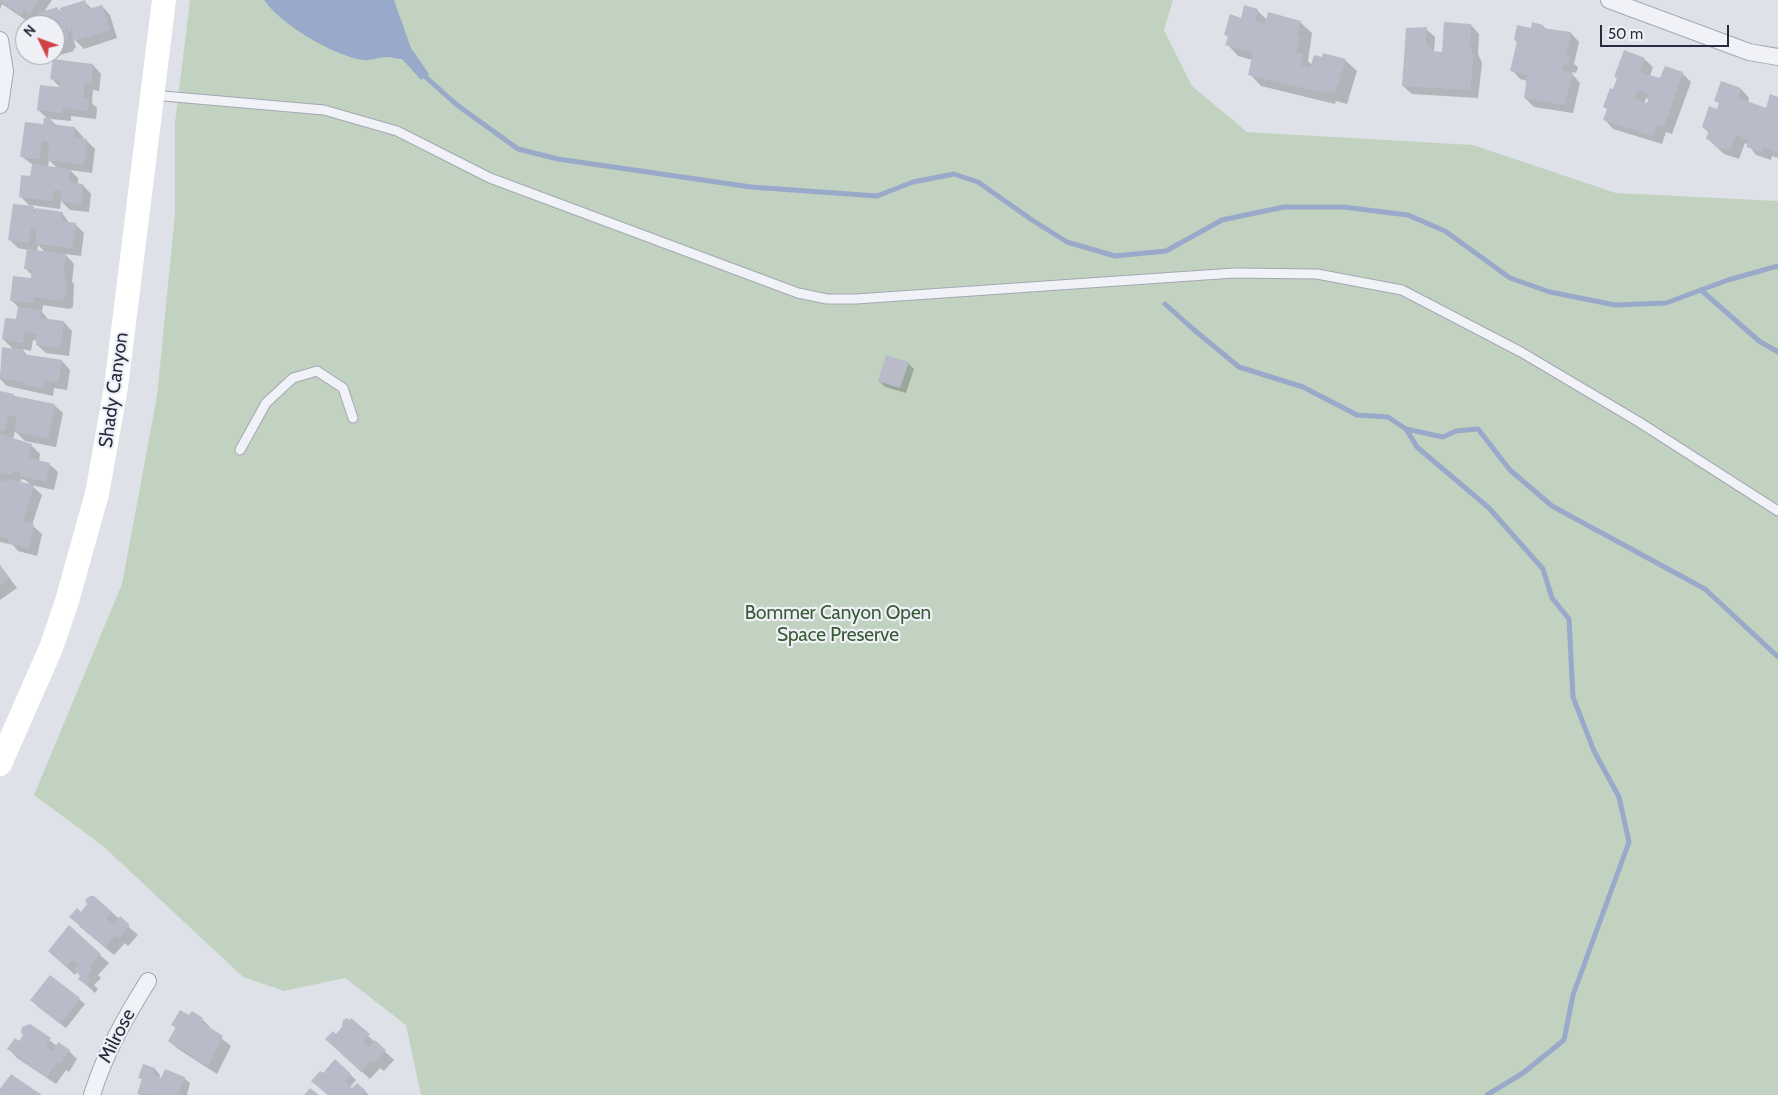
<!DOCTYPE html>
<style>
body{margin:0}
#map{position:relative;width:1778px;height:1095px;overflow:hidden;background:#dfe1e8;font-family:Cabin,sans-serif}
canvas{display:block}
.north{position:absolute;left:15px;top:15px;width:50px;height:50px;box-sizing:border-box;background:#eef0f6;border:1px solid #9ea2ad;border-radius:50%;rotate:312deg;font-size:14px;font-weight:700;line-height:20px;text-align:center;color:#272d40}
.north::after{content:'';display:block;margin:auto;width:18px;height:22px;background:#d04142;clip-path:polygon(50% 0,100% 100%,50% 72%,0 100%)}
.scale{position:absolute;left:1600px;top:25px;width:129px;height:22px;box-sizing:border-box;border:2px solid #272d40;border-top:0;padding-left:6px;font-size:15px;line-height:18px;white-space:nowrap;color:#272d40;-webkit-text-stroke:4px #eef0f6;paint-order:stroke}
</style>
<div id="map">
<canvas width="1778" height="1095"></canvas>
<div class="north">N</div>
<div class="scale">50 m</div>
</div>
<script>
const c = document.querySelector('canvas').getContext('2d');
c.lineJoin = 'round';
function paint(path, color) { c.fillStyle = color; c.fill(path, 'evenodd'); }
function strokePath(path, color, width, dash) { c.strokeStyle = color; c.lineWidth = width; c.lineCap = dash ? 'butt' : 'round'; c.setLineDash(dash || []); c.stroke(path); }
function write(font, color, halo, rows, align = 'center') {
  c.font = font + ' Cabin,sans-serif'; c.lineWidth = 4.5; c.setLineDash([]); c.textBaseline = 'middle'; c.strokeStyle = halo; c.fillStyle = color; for (const [text, x, y, turn = 0] of rows) {
    c.save(); c.translate(x, y); c.rotate((+turn || 0) * Math.PI / 180); c.textAlign = isNaN(turn) ? turn : align; if (halo) c.strokeText(text, 0, 0); c.fillText(text, 0, 0); c.restore();
  }
}
paint(new Path2D(`
 M190 0H1173L1164 30 1192 86 1247 132 1473 145 1616 193 1778 201V1095H421L406 1025 345 978 284 991 243 977 103 846 34 795 122 584 157 396 175 214V123Z`), '#c2d2c0');
paint(new Path2D(`
 M264 0H394L411 48 429 74 421 80 402 59C397 59 391 57 386 57 379 57 370 61 363 60 334 56 280 24 264 0Z`), '#99a9c9');
paint(new Path2D(`
 M0 0H52L44 12 57 8 64 15 85 2 92 9 102 6 110 15 117 38 84 49 73 38 76 48 73 49 74 51 60 55 55 51V25H43L41 18 39 21 33 17 30 23 2 4 0 9Z
 M1257 10 1267 20 1300 22 1312 33 1308 61 1312 65 1345 60 1357 71 1347 104 1336 101 1335 104 1261 86 1250 74 1252 60 1238 56 1227 44 1229 37 1226 35 1242 19Z
 M1471 25 1479 34 1478 54 1482 63 1478 98 1412 94 1403 86 1426 29 1435 37 1434 52 1443 53Z
 M1543 26 1546 29 1571 33 1579 42 1574 64 1578 67 1576 73 1572 72V74L1580 83 1573 113 1534 107 1525 98 1527 81 1520 79 1512 70 1518 43 1515 40Z
 M1644 59 1653 67 1650 76 1661 79 1682 73 1691 82 1672 134 1666 132 1662 144 1613 129 1605 120 1608 110 1605 107 1614 90ZM1646 98 1650 100 1648 105 1644 104Z
 M93 65 101 74 99 91 93 90 92 103 97 108 96 119 71 116V121L50 119 57 126 75 128 83 137V140H86L95 149 92 173 70 170 78 178V184L83 185 91 194 89 212 70 210 61 201 60 209 31 205 35 210 62 213 70 224H75L84 233 81 256 65 254 74 264 72 282 74 284 73 307 70 309 43 305 42 312 49 320 64 322 72 331 69 356 46 353 37 345 38 341 33 340 31 351 22 349 28 356 62 361 70 370 67 390 54 388 53 396 7 386 0 379 3 348 14 350 3 339 17 321 19 308 11 300 32 279V275L25 268 28 250 18 248 10 240 31 207 20 196 31 178 33 165 21 156 48 119 38 110 62 89 52 79ZM49 160 57 168 48 167ZM38 245 46 253 37 252Z
 M1722 83 1741 89 1749 98 1748 103 1766 110 1778 98V158L1772 156 1771 160 1756 155 1748 144 1745 143 1739 159 1724 154 1707 138 1709 133 1703 127 1718 110 1720 104 1716 101Z
 M908 363 914 369 906 393 885 387 879 381Z
 M0 393 54 405 63 413 56 447 25 441 15 431 13 439 32 446 40 454 39 462 49 464 58 472 54 490 31 485 42 495 32 525 42 534 37 556 18 551 13 545 0 542ZM21 479 25 480 32 486 20 484Z
 M0 565 17 588 0 600Z
 M94 897 138 935 128 946 125 943 114 955 79 926 81 914Z
 M100 955 109 963 98 975 101 978 94 985 98 989 95 993 80 979 82 977 77 972 75 975 58 959Z
 M79 999 85 1004 66 1028 37 1006Z
 M190 1017 202 1019 211 1028 210 1029 231 1046 217 1074 178 1049 169 1041 176 1029 173 1025Z
 M345 1020H351L394 1060 384 1071 380 1068 370 1079 336 1048V1036L344 1027 342 1024Z
 M30 1026 57 1046 69 1051 77 1059 69 1072 66 1070 56 1084 17 1058 9 1049 19 1043Z
 M336 1061 356 1080 350 1087 352 1090 357 1084 369 1095H328L318 1086 323 1075Z
 M144 1066 155 1069 160 1075 159 1079 184 1078 190 1083 187 1095H140L138 1093 143 1080 140 1077Z`), '#0003');
strokePath(new Path2D(`
 M420 72 457 105 518 149 558 159 751 187 877 196 913 182 954 174 978 182 1032 220 1067 242 1115 256 1166 251 1222 220 1284 207H1343L1408 215 1445 231 1510 278 1550 292 1615 305 1666 303 1728 280 1778 266
 M1701 290 1759 341 1778 352
 M1165 304 1193 329 1239 367 1303 387 1357 415 1388 417 1406 429 1417 447 1489 508 1543 569 1552 598 1569 619 1573 697 1594 751 1619 797 1629 842 1573 995 1564 1040 1523 1073 1487 1095
 M1406 429 1443 437 1456 431 1478 429 1510 470 1552 506 1705 589 1778 657`), '#99a9c9', 5);
paint(new Path2D(`
 M0 0H38L30 13 24 9 21 15Z
 M85 0 88 9 102 5 110 30 74 41 71 31 68 32 67 27 65 28 68 39 65 40 66 42 55 46V25H41L38 13 57 7 59 13 61 12 60 8Z
 M1244 5 1258 9 1255 21 1265 24 1268 12 1301 21 1297 35 1300 36 1296 52 1303 54 1300 65 1310 68 1314 55 1322 57 1323 53 1346 59 1335 93 1324 91V93L1248 75 1253 52 1225 45 1228 36 1224 35 1230 14 1241 18Z
 M1444 22 1471 24 1470 47H1472V53H1474L1470 90 1402 86 1406 28 1427 27 1426 43 1432 51 1442 52Z
 M1532 22 1543 25V28L1571 32 1566 56 1570 57 1568 65 1564 64 1562 71 1573 73 1565 105 1524 98 1527 75 1510 71 1517 41 1514 40 1517 25 1531 28Z
 M1624 50 1645 58 1640 71 1643 73 1660 78 1665 66 1683 72 1664 126 1657 124 1653 136 1603 120 1607 109 1603 107 1610 88 1613 89 1617 78 1614 77ZM1637 90 1650 95 1647 103 1634 99Z
 M53 59 93 64 91 83 85 82 83 98H89L88 111 63 108 62 113 37 110 40 85 59 87 60 81 50 79Z
 M1721 81 1741 88 1738 98 1766 108 1770 94 1778 97V153L1764 148 1762 152 1746 147 1749 140 1736 135 1730 151 1714 146 1715 142 1706 139 1709 130 1702 127 1709 106 1717 109 1719 103 1714 101Z
 M44 118H51V124L75 127 74 137 87 139 84 165 47 160 50 142 42 141 39 159 20 157 25 122 43 124Z
 M32 164 70 169 69 182 83 184 81 204 60 201 62 191 54 190 52 201 19 197 21 175 30 176Z
 M13 204 34 206 33 213H35V208L63 212 62 221 76 223 72 248 36 244V229L31 228 29 243 8 240Z
 M27 249 66 254 63 274H65L66 289 65 298 61 301 34 297 33 303 10 301 13 276 31 278 32 270 24 269Z
 M18 307 41 310 40 318 64 321 60 348 36 345 37 334 24 332 23 343 2 339 5 318 16 319Z
 M2 347 24 350 23 354 62 360 58 382 45 380 44 388 25 385V382L0 378Z
 M886 355 909 362 900 388 878 381Z
 M0 391 14 394V400L15 396 55 404 48 439 15 432 16 417 8 415 5 431 0 430Z
 M0 434 32 444 29 458 50 463 46 482 20 476 21 473 13 471 12 475 0 472Z
 M9 479 34 485 23 521 34 524 29 548 8 543 9 539 0 536V480L8 482Z
 M0 566 9 578 0 585Z
 M90 896H94L112 912 106 919 113 924 120 916 130 925 119 938 115 935 105 947 69 917 77 908 81 912 87 904 85 900Z
 M69 925 101 954 90 966 93 968 87 976 90 980 86 985 78 979 80 976 74 970 78 965 72 960 66 967 48 951Z
 M50 975 80 998 60 1024 30 1000Z
 M180 1010 189 1015 192 1011 203 1018 201 1022 223 1036 208 1066 168 1041 176 1027 171 1025Z
 M347 1018 349 1020 351 1018 370 1034 363 1042 369 1047 375 1040 386 1050 374 1063 371 1060 361 1072 325 1039 333 1031 336 1034 342 1027 343 1020Z
 M30 1024 51 1038 46 1046 53 1051 58 1042 70 1050 60 1064 57 1062 47 1077 7 1049 15 1038 19 1041 23 1035 21 1032 22 1027Z
 M335 1059 351 1074 345 1081 352 1088 357 1083 366 1091 362 1095H328L311 1081 320 1071 323 1073Z
 M143 1064 155 1068 153 1075 161 1078 165 1069 185 1077 178 1095 137 1094 142 1079 138 1078Z
 M11 1074 42 1095H0V1089Z
 M310 1088 319 1095H304Z`), '#b9bcc8');
const lane = new Path2D(`
 M152 95 324 110 397 131 490 178 798 293 827 299H856L1234 273 1317 274 1402 290 1521 352 1639 422 1778 511
 M240 450 266 403 293 378 317 371 343 388 353 418`);
const street = new Path2D(`
 M1609 0 1749 52 1778 57
 M0 40 5 71 0 105
 M92 1095C105 1053 125 1018 148 981`);
strokePath(lane, '#a4a7b2', 11);
strokePath(street, '#a4a7b2', 18);
strokePath(lane, '#f1f2f7', 9);
strokePath(street, '#f1f2f7', 16);
strokePath(new Path2D(`
 M0 764 51 648 67 601 97 494 116 387 164 0`), '#fff', 24);
write('19px', '#272d40', '#eef0f6', [
 ["Shady Canyon",114,390,-82],
 ["Milrose",117,1036,-63]
]);
write('19px', '#365b35', '#eef0f6', [
 ["Bommer Canyon Open",838,613],
 ["Space Preserve",838,635]
]);
</script>
